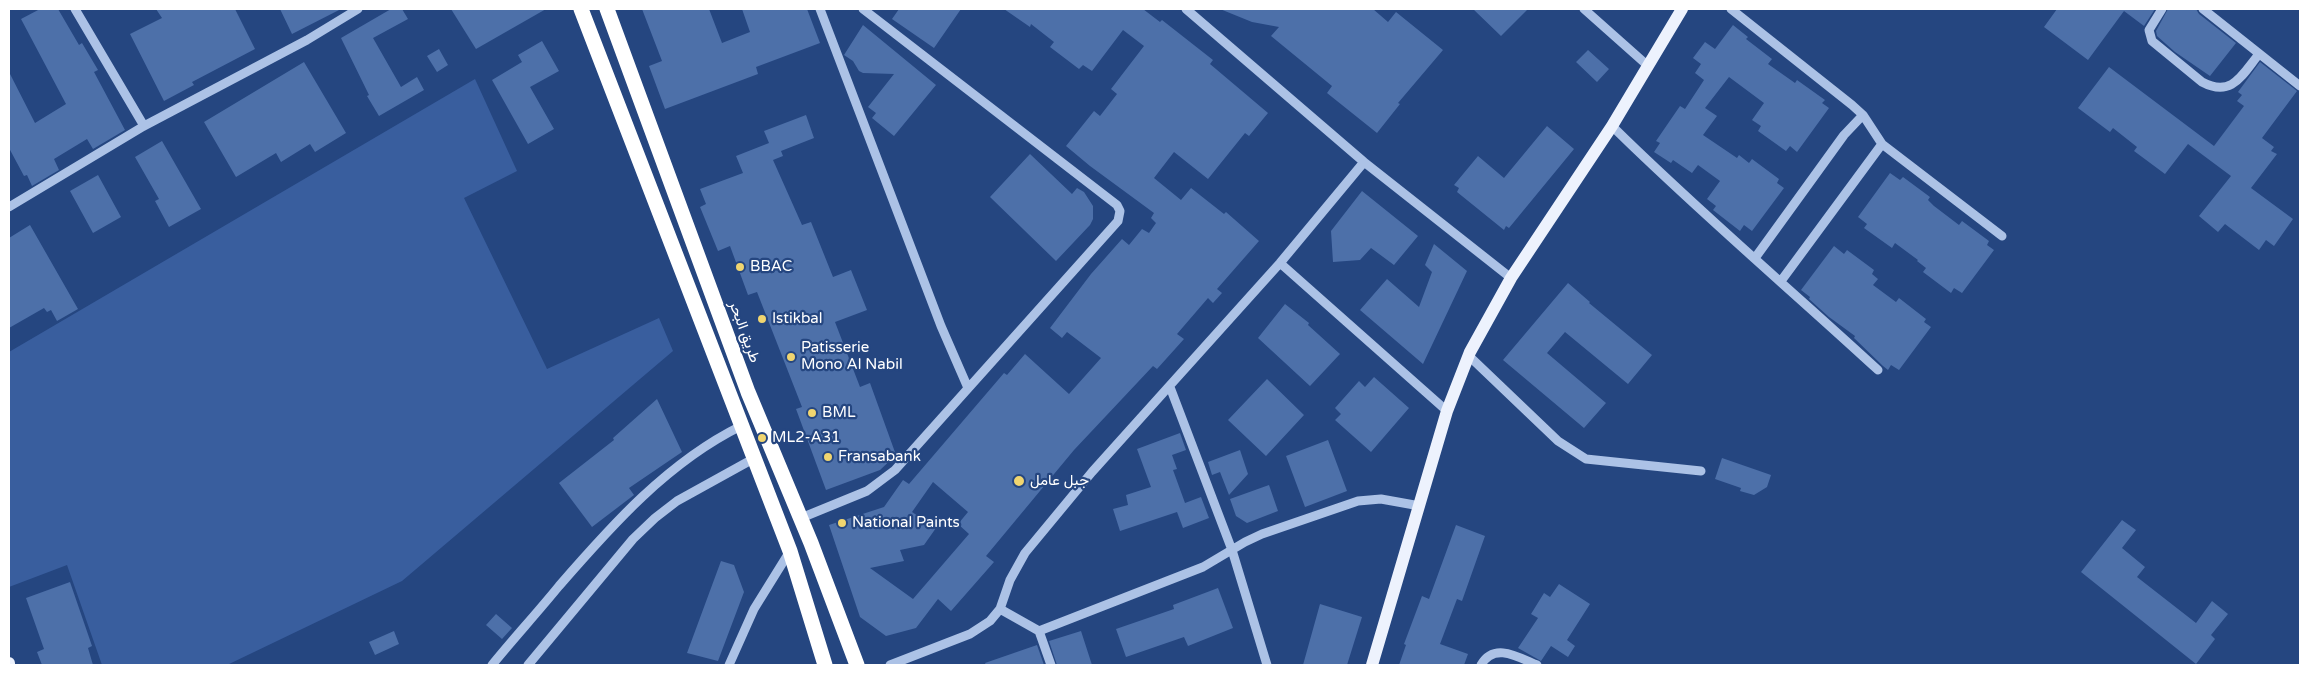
<!DOCTYPE html>
<meta charset="utf-8">
<style>
body{margin:0}
#map{position:relative;width:2309px;height:674px;overflow:hidden;background:#254680;font-family:"Varela Round",sans-serif}
canvas{display:block}
.frame{position:absolute;inset:0;border:10px solid #fff;pointer-events:none}
</style>
<div id="map">
<canvas width="2309" height="674"></canvas>
<div class="frame"></div>
</div>
<script>
const c = document.querySelector('canvas').getContext('2d');
c.lineJoin = 'round';
function paint(path, color) { c.fillStyle = color; c.fill(path, 'evenodd'); }
function strokePath(path, color, width, dash) { c.strokeStyle = color; c.lineWidth = width; c.lineCap = dash ? 'butt' : 'round'; c.setLineDash(dash || []); c.stroke(path); }
function write(font, color, halo, rows, align = 'center') {
  c.font = font + ' "Varela Round",Vazirmatn,sans-serif'; c.lineWidth = 4.5; c.setLineDash([]); c.textBaseline = 'middle'; c.strokeStyle = halo; c.fillStyle = color; for (const [text, x, y, turn = 0] of rows) {
    c.save(); c.translate(x, y); c.rotate((+turn || 0) * Math.PI / 180); c.textAlign = isNaN(turn) ? turn : align; if (halo) c.strokeText(text, 0, 0); c.fillText(text, 0, 0); c.restore();
  }
}
paint(new Path2D(`
 M475 79 517 171 464 198 547 369 659 318 673 351 402 581 227 665H102L67 565 9 587V352Z`), '#395e9e');
paint(new Path2D(`
 M40 9H58L79 45 82 43 98 70 94 72 125 130 93 149 87 139 54 159 59 170 32 186 27 175 24 176 9 148V72L35 123 66 104 21 19Z
 M156 9H235L255 49 192 82 194 85 164 101 130 34 162 18Z
 M280 9H341L292 34Z
 M391 9H402L408 19 373 38 401 87 417 77 424 90 379 116 367 96 369 95 341 38Z
 M451 9H546L476 49Z
 M642 9H709L722 43 750 32 742 9H807L820 43 756 67 758 74 665 109 649 66 662 61Z
 M899 9H961L934 48 892 19Z
 M1004 9H1143L1160 22 1162 20 1213 60 1210 64 1268 113 1249 136 1245 133 1208 179 1174 152 1154 178 1181 200 1191 188 1224 214 1226 212 1259 241 1217 289 1222 293 1213 303 1208 298 1177 334 1184 339 1157 369 1153 366 1074 450 986 556 994 562 951 611 938 599 916 628 886 636 860 617 829 525 884 507 903 480 909 484 1004 373 1007 375 1025 354 1069 394 1101 358 1067 332 1062 338 1050 328 1091 274 1122 239 1129 245 1142 229 1149 233 1156 223 1151 218 1154 213 1090 166 1066 146 1094 111 1100 116 1117 94 1111 89 1144 46 1123 30 1092 71 1083 65 1079 69 1050 47 1054 42 1031 24 1030 27ZM933 482 968 512 958 524 969 534 913 599 870 568 904 561 900 550 924 545 936 528 912 512Z
 M1220 9H1373L1388 22 1396 12 1443 50 1398 103 1400 104 1377 133 1327 93 1332 86 1271 36 1279 27 1252 22Z
 M1473 9H1528L1501 36Z
 M2057 9H2155L2144 26 2124 11 2088 60 2044 27Z
 M2168 9H2196L2199 14 2236 43 2210 76 2175 52 2157 36 2156 31Z
 M863 25 936 85 894 136 872 118 876 113 868 107 894 74 863 73 859 71 853 61 844 55Z
 M1733 25 1748 37 1746 39 1772 59 1768 64 1795 83 1797 80 1825 100 1822 103 1829 108 1797 152 1790 146 1786 151 1758 131 1761 126 1752 120 1764 103 1729 77 1705 108 1717 116 1703 135 1737 158 1739 155 1749 163 1752 159 1779 179 1777 183 1784 188 1752 231 1744 225 1740 231 1713 210 1716 206 1707 199 1720 181 1698 165 1692 173 1673 160 1671 163 1654 152 1660 143 1656 141 1680 106 1685 109 1704 80 1695 73 1701 64 1693 58 1705 42 1715 49Z
 M542 41 559 71 530 87 554 129 528 144 492 80 522 62 518 55Z
 M439 49 448 65 437 72 427 56Z
 M1588 50 1609 69 1597 82 1576 62Z
 M304 62 346 133 315 152 310 144 281 162 276 153 236 177 204 122Z
 M2260 62 2297 91 2262 138 2274 147 2271 151 2277 154 2251 188 2293 219 2274 246 2266 240 2259 250 2225 224 2218 232 2199 216 2231 176 2188 144 2165 174 2134 151 2137 147 2113 128 2110 132 2078 108 2109 67 2214 146 2244 106 2237 101 2242 95 2238 92Z
 M806 115 814 138 781 151 783 156 773 160 802 225 811 222 833 277 851 270 867 310 835 322 860 387 870 383 896 455 880 470 826 490 796 409 802 407 757 292 748 295 730 246 718 251 700 207 706 204 700 189 743 173 736 156 769 143 764 131Z
 M1547 126 1574 149 1509 228 1506 226 1504 230 1457 192 1459 188 1454 185 1478 156 1504 178Z
 M162 141 201 209 169 227 155 201 159 199 135 157Z
 M1030 154 1072 194 1077 188 1084 192 1093 206V219L1090 225 1056 261 990 197Z
 M1890 173 1900 180 1903 177 1930 197 1928 200 1934 206 1959 225 1962 221 1989 241 1987 245 1994 250 1962 293 1954 288 1951 293 1923 272 1926 268 1917 261 1918 260 1895 243 1892 248 1864 228 1867 224 1858 217Z
 M98 175 121 217 93 233 70 191Z
 M1362 191 1418 236 1394 265 1371 248 1360 260 1333 262 1331 231Z
 M30 225 78 309 57 321 51 310 47 312 44 308 9 328V238Z
 M1434 244 1467 271 1423 364 1360 310 1387 279 1419 307 1432 272 1425 265Z
 M1834 246 1844 254 1847 250 1874 270 1872 274 1878 279 1873 285 1896 302 1899 298 1926 319 1924 322 1931 327 1899 370 1891 365 1888 370 1883 366 1854 338 1855 336 1829 317 1809 299 1810 297 1801 290Z
 M1568 283 1590 302 1589 303 1652 355 1628 384 1565 332 1547 353 1606 403 1584 428 1503 360Z
 M1285 304 1309 323 1308 325 1340 354 1310 386 1258 338Z
 M1374 377 1409 408 1371 452 1335 420 1341 414 1335 408 1359 381 1365 387Z
 M1267 379 1304 415 1266 456 1228 420Z
 M657 399 682 452 629 488 634 495 592 527 559 483 614 440 613 438Z
 M1180 433 1186 450 1172 455 1177 469 1173 470 1185 503 1201 497 1209 518 1183 528 1177 512 1120 531 1113 509 1128 505 1126 495 1151 487 1137 449Z
 M1328 440 1347 491 1305 507 1286 456Z
 M1240 450 1248 474 1229 495 1220 472 1212 475 1208 462Z
 M1722 458 1771 475 1767 487 1754 495 1740 491 1741 488 1715 479Z
 M1269 485 1278 511 1247 523 1236 516 1230 499Z
 M2122 520 2136 530 2122 548 2145 567 2137 577 2196 623 2212 601 2228 614 2211 635 2215 639 2196 664 2081 572Z
 M1456 525 1485 536 1462 601 1457 599 1440 644 1468 654 1464 665H1399L1406 645 1404 644 1422 596 1429 599Z
 M721 561 734 565 744 592 718 661 687 653Z
 M70 582 92 646 88 648 93 665H42L37 652 44 649 26 598Z
 M1559 584 1590 604 1567 640 1575 646 1568 657 1551 646 1541 661 1518 648 1538 618 1531 614 1544 593 1550 597Z
 M1218 588 1233 628 1188 646 1184 637 1126 657 1116 629 1174 609 1173 605Z
 M1320 604 1362 617 1347 665H1303Z
 M496 614 512 628 502 639 486 625Z
 M394 631 399 644 375 655 369 642Z
 M1081 631 1092 665H1057L1049 641Z
 M1037 645 1044 665H986L985 663Z`), '#4d70a9');
strokePath(new Path2D(`
 M75 9 144 126
 M820 9 941 326 968 388
 M1186 9 1364 162 1511 278
 M1584 9 1647 65
 M1731 9 1852 105 1863 115 1882 144 2002 236
 M2162 9 2149 30 2152 41 2202 82C2232 98 2242 75 2259 54
 M2203 9 2300 86
 M1612 126C1697 210 1789 288 1878 370
 M9 207 144 126 307 40 358 9
 M1755 258 1844 135 1863 115
 M1280 263 1447 411
 M1781 281 1882 144
 M1469 356 1558 441 1586 459 1701 471
 M1170 387 1232 550 1267 665
 M801 518 867 491 895 470 1118 221 1120 211 1117 205 863 9
 M1000 609 1039 631 1051 665
 M1039 631 1203 567 1245 542 1262 534 1358 501 1381 499 1420 506
 M492 665C514 638 537 613 559 586 612 525 668 462 741 426
 M528 665 633 539 655 518 677 501 753 459
 M729 665 754 609 790 551
 M890 665 970 634 990 621 1000 609 1010 580 1025 553 1092 472 1280 263 1364 162
 M1481 665C1494 642 1518 657 1537 665`), '#acc2e6', 9);
strokePath(new Path2D(`
 M9 663V665
 M1372 665 1447 411 1470 352 1511 278 1612 126 1682 9`), '#edf2fd', 12);
strokePath(new Path2D(`
 M581 9 790 551 825 665
 M607 9 748 392 811 543 857 665`), '#fff', 15);
for (const [x, y, r, color] of [
 [740,267,5,"#f0d570"],
 [762,319,5,"#f0d570"],
 [791,357,5,"#f0d570"],
 [812,413,5,"#f0d570"],
 [762,438,5,"#f0d570"],
 [828,457,5,"#f0d570"],
 [1019,481,6,"#f0d570"],
 [842,523,5,"#f0d570"]
]) { const dot = new Path2D(); dot.arc(x, y, r, 0, 2 * Math.PI); c.fillStyle = color; c.fill(dot); strokePath(dot, '#254680', 2); }
write('15px', '#fff', '#254680', [
 ["BBAC",750,267],
 ["Istikbal",772,319],
 ["Patisserie",801,348],
 ["Mono Al Nabil",801,365],
 ["BML",822,413],
 ["ML2-A31",772,438],
 ["Fransabank",838,457],
 ["جبل عامل",1030,481],
 ["National Paints",852,523]
], 'left');
write('15px', '#fff', '#254680', [
 ["طريق البحر",744,332,70]
]);
</script>
